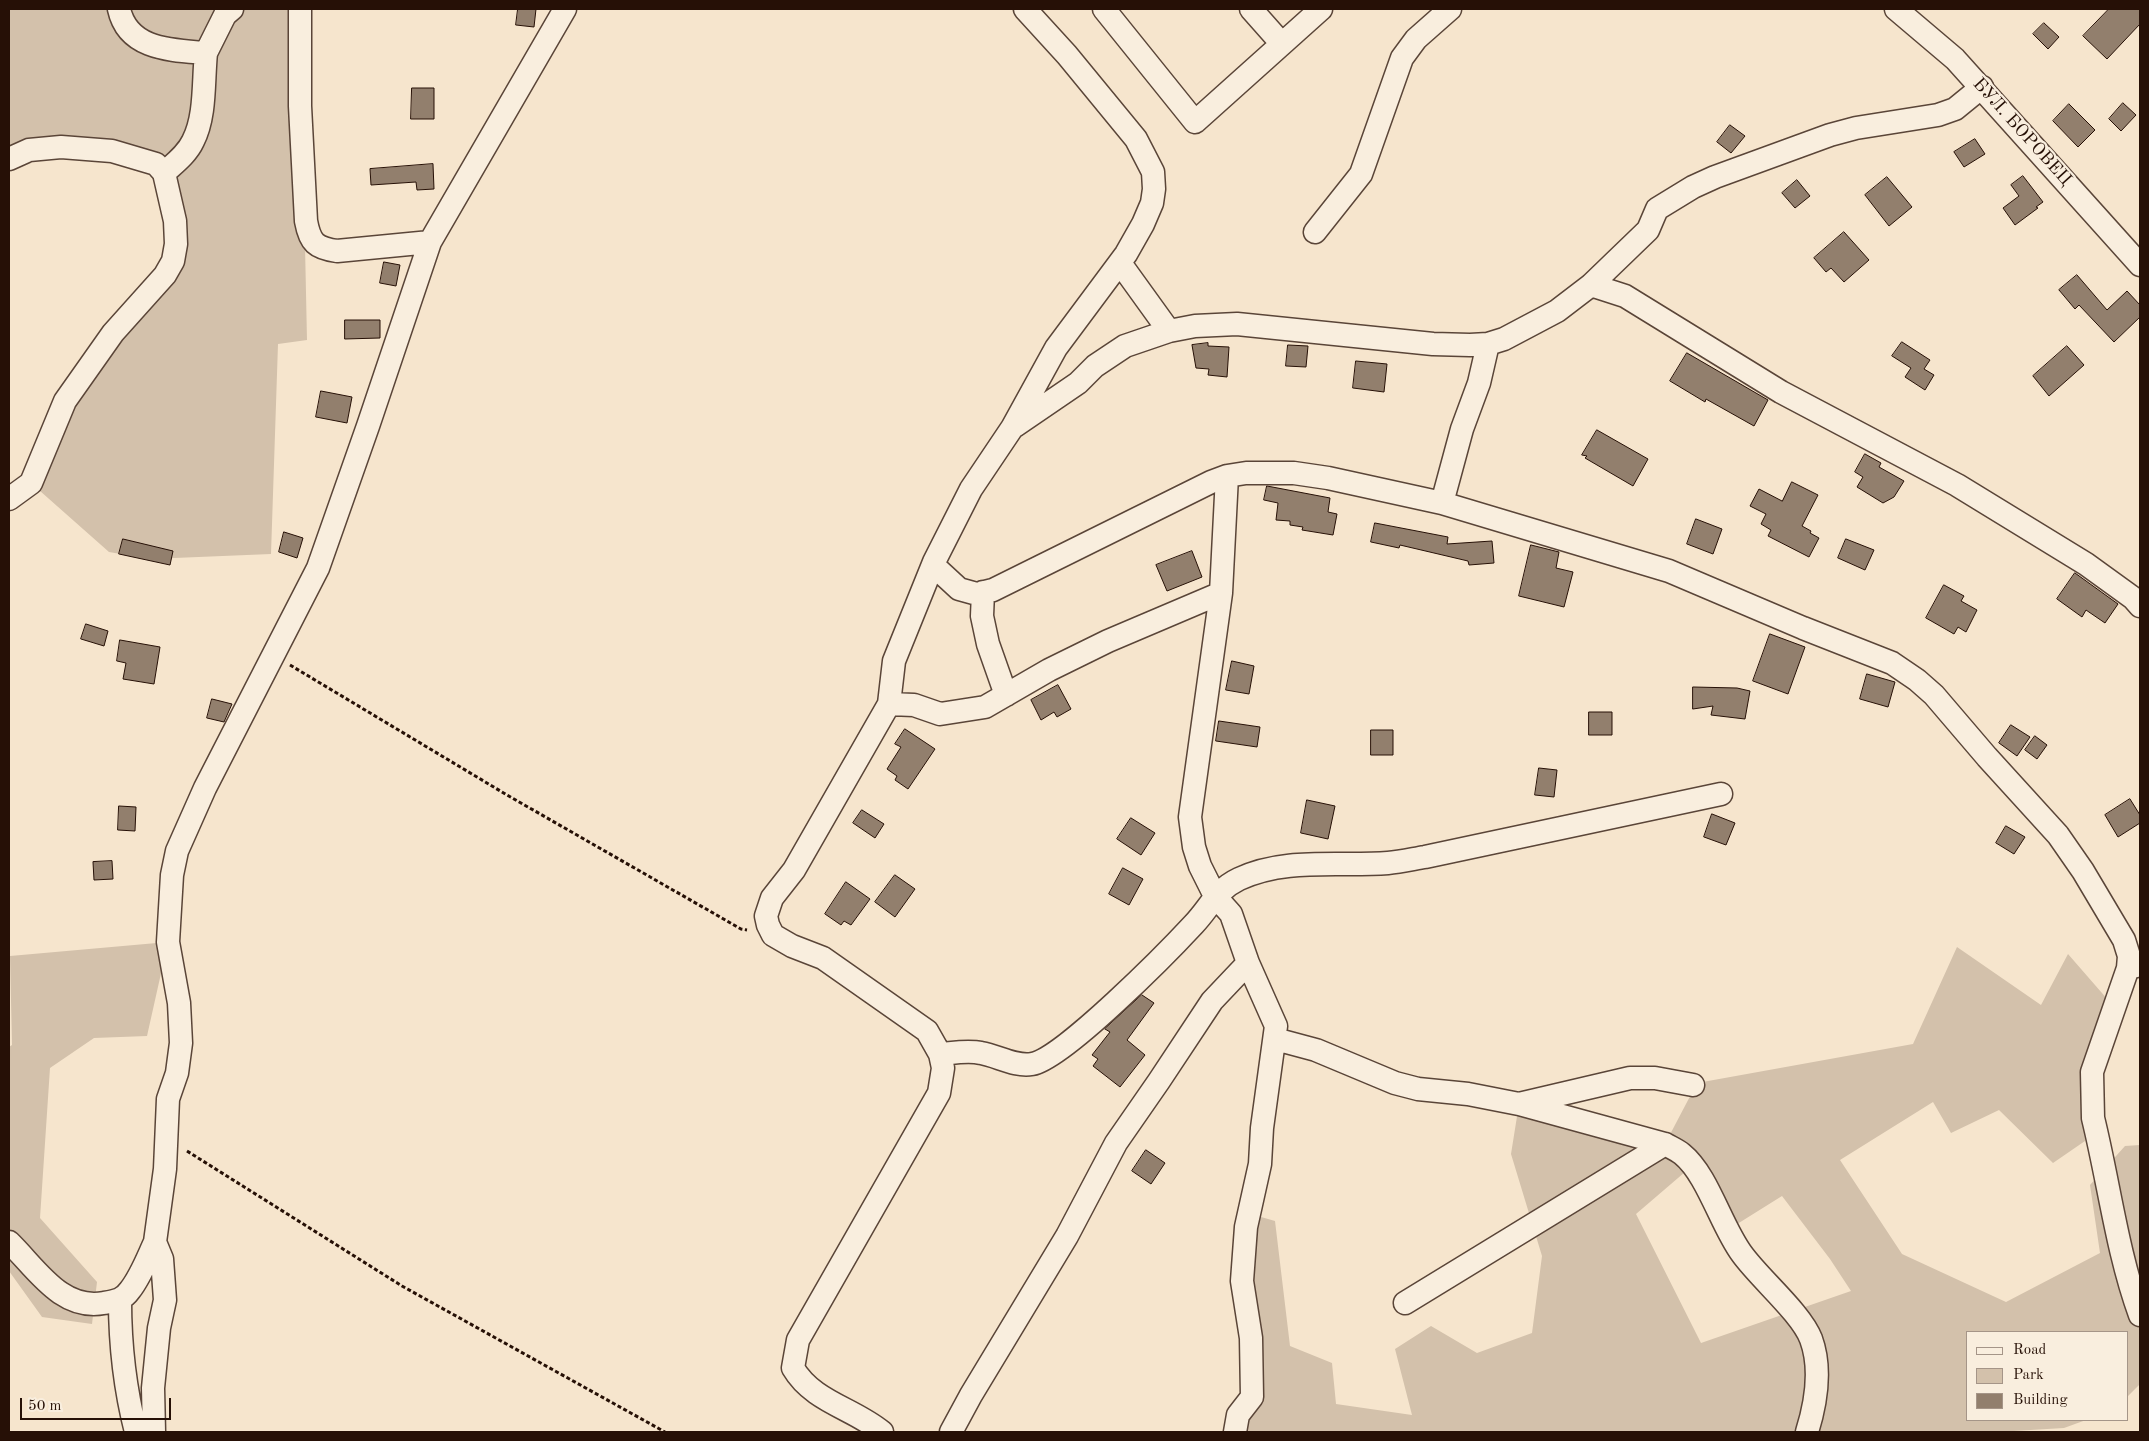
<!DOCTYPE html>
<meta charset="utf-8">
<style>
body{margin:0}
#map{position:relative;width:2149px;height:1441px;overflow:hidden;background:#f6e5cd;font-family:"Old Standard TT",serif}
canvas{display:block}
.frame{position:absolute;inset:0;border:10px solid #261006;pointer-events:none}
.legend{position:absolute;left:1966px;top:1331px;width:162px;height:90px;box-sizing:border-box;background:#f9eede;border:1px solid #a59588;margin:0;padding:6px 9px;list-style:none;font-size:15px;color:#261006}
.legend li{display:flex;align-items:center;gap:10px;height:25px}
.legend b{width:25px;border:1px solid #a59588}
.scale{position:absolute;left:20px;top:1398px;width:151px;height:22px;box-sizing:border-box;border:2px solid #261006;border-top:0;padding-left:6px;font-size:15px;line-height:18px;white-space:nowrap;color:#261006;-webkit-text-stroke:4px #f9eede;paint-order:stroke}
</style>
<div id="map">
<canvas width="2149" height="1441"></canvas>
<div class="frame"></div>
<ul class="legend">
<li><b style="height:6px;background:#f9eede"></b>Road</li>
<li><b style="height:14px;background:#d3c1ab"></b>Park</li>
<li><b style="height:14px;background:#927f6d"></b>Building</li>
</ul>
<div class="scale">50 m</div>
</div>
<script>
const c = document.querySelector('canvas').getContext('2d');
c.lineJoin = 'round';
function paint(path, color) { c.fillStyle = color; c.fill(path, 'evenodd'); }
function strokePath(path, color, width, dash) { c.strokeStyle = color; c.lineWidth = width; c.lineCap = dash ? 'butt' : 'round'; c.setLineDash(dash || []); c.stroke(path); }
function write(font, color, halo, rows, align = 'center') {
  c.font = font + ' "Old Standard TT",serif'; c.lineWidth = 4.5; c.setLineDash([]); c.textBaseline = 'middle'; c.strokeStyle = halo; c.fillStyle = color; for (const [text, x, y, turn = 0] of rows) {
    c.save(); c.translate(x, y); c.rotate((+turn || 0) * Math.PI / 180); c.textAlign = isNaN(turn) ? turn : align; if (halo) c.strokeText(text, 0, 0); c.fillText(text, 0, 0); c.restore();
  }
}
paint(new Path2D(`
 M9 9H300L307 340 278 344 271 554 150 559 109 552 31 483 65 401 173 261 164 173 112 151 9 159Z
 M168 942 147 1036 94 1038 50 1068 40 1218 97 1282 92 1324 42 1317 9 1271V1047L12 1045 10 956Z
 M1957 947 2041 1005 2068 954 2115 1008 2084 1118 2085 1141 2053 1163 1999 1110 1951 1133 1933 1102 1840 1160 1902 1254 2006 1302 2100 1253 2090 1185 2125 1146 2140 1145V1384L2128 1396V1332H1968V1420H2086L2064 1428 1997 1432H1235L1252 1397 1246 1227 1261 1217 1275 1221 1290 1346 1332 1363 1336 1404 1412 1415 1395 1349 1431 1326 1477 1353 1532 1333 1542 1256 1511 1154 1519 1104 1665 1144 1697 1083 1913 1044ZM1692 1166 1726 1231 1782 1196 1830 1259 1851 1291 1701 1343 1636 1214Z`), '#d3c1ab');
const building = new Path2D(`
 M518 9H536L534 27 516 25Z
 M2109 9H2140V24L2107 59 2083 36Z
 M2044 23 2059 37 2048 49 2033 34Z
 M412 88H434V119H411Z
 M2123 103 2136 115 2121 131 2109 119Z
 M2069 104 2095 130 2078 147 2053 121Z
 M1730 125 1745 136 1731 153 1717 142Z
 M1975 139 1985 154 1964 167 1954 152Z
 M433 164 434 189 417 190 416 182 371 185 370 169Z
 M2023 176 2043 202 2036 207 2038 208 2015 225 2003 208 2019 196 2011 185Z
 M1887 177 1912 207 1889 226 1865 195Z
 M1797 180 1810 196 1795 208 1782 193Z
 M1844 232 1869 260 1844 282 1831 268 1826 272 1814 258Z
 M384 262 400 265 396 286 380 283Z
 M2077 275 2107 310 2127 291 2140 305V317L2114 342 2079 305 2075 309 2059 290Z
 M345 320H380V338L345 339Z
 M1902 342 1930 360 1924 369 1934 375 1925 390 1905 377 1911 368 1892 356Z
 M1208 343V346L1229 347 1227 377 1208 375 1209 369 1196 368 1192 345Z
 M1288 345 1308 346 1306 367 1286 366Z
 M2067 346 2084 365 2049 396 2033 376Z
 M1687 353 1768 400 1754 426 1706 399 1705 402 1670 381Z
 M1356 361 1387 364 1384 392 1353 388Z
 M321 391 352 397 347 423 316 417Z
 M1597 430 1648 459 1633 486 1585 458 1587 456 1582 455Z
 M1865 454 1881 463 1879 467 1904 481 1894 497 1883 503 1857 487 1863 477 1855 472Z
 M1792 482 1818 495 1802 526 1811 531 1810 533 1819 538 1809 557 1768 536 1771 530 1761 524 1766 514 1750 506 1759 489 1782 501Z
 M1267 486 1330 498 1328 512 1337 514 1333 535 1302 530 1303 527 1290 525V521L1276 520 1278 503 1264 500Z
 M1696 519 1722 529 1713 554 1687 544Z
 M1375 523 1448 537 1447 544 1492 541 1494 563 1469 565 1468 561 1400 545 1399 548 1371 542Z
 M284 532 303 538 297 558 279 552Z
 M123 539 173 551 170 565 119 554Z
 M1846 539 1874 550 1865 570 1838 558Z
 M1531 545 1559 552 1556 568 1573 572 1564 607 1519 596Z
 M1192 551 1202 577 1167 591 1156 565Z
 M2075 573 2118 604 2105 623 2086 610 2082 617 2057 599Z
 M1944 585 1964 596 1961 601 1977 610 1966 632 1958 627 1954 634 1926 618Z
 M86 624 108 631 104 646 81 639Z
 M1770 634 1805 647 1788 694 1753 681Z
 M120 640 160 647 154 684 123 679 126 663 117 661Z
 M1232 661 1254 666 1249 694 1226 690Z
 M1867 674 1895 682 1888 707 1860 699Z
 M1058 685 1071 709 1057 717 1054 712 1041 720 1031 700Z
 M1693 687 1737 688 1750 691 1745 719 1711 715 1713 706 1693 709Z
 M212 699 232 704 224 722 207 718Z
 M1589 712H1612V735H1589Z
 M1219 721 1260 727 1257 747 1216 741Z
 M2011 725 2030 737 2017 756 1999 743Z
 M905 729 935 749 908 789 895 780 897 776 887 769 901 747 895 744Z
 M1371 730H1393V755H1371Z
 M2035 736 2047 745 2037 759 2025 750Z
 M1539 768 1557 770 1554 797 1535 795Z
 M2130 799 2140 815V823L2118 837 2105 815Z
 M1307 800 1335 806 1328 839 1301 833Z
 M119 806 136 807 135 831 118 830Z
 M862 810 884 824 875 838 853 823Z
 M1712 814 1735 823 1726 845 1704 837Z
 M1131 818 1155 833 1141 855 1117 839Z
 M2006 826 2025 837 2014 854 1996 843Z
 M112 861 113 879 94 880 93 862Z
 M1123 868 1143 879 1129 905 1109 894Z
 M895 875 915 889 895 917 875 902Z
 M846 882 870 899 851 925 844 921 841 925 825 914Z
 M1142 995 1154 1003 1127 1040 1145 1055 1120 1087 1093 1066 1098 1059 1092 1055 1110 1032 1105 1029Z
 M1146 1150 1165 1163 1151 1184 1132 1171Z`);
paint(building, '#927f6d');
strokePath(building, '#261006', 1);
const minor = new Path2D(`
 M119 9C128 50 171 50 206 53L225 15 232 9
 M300 9V106L306 221C310 243 316 248 337 251L430 242 565 9
 M1104 9 1195 122 1321 9
 M1251 9 1282 44
 M1896 9 1955 59 2140 265
 M9 159 29 150 61 147 112 151 156 164 164 173 175 221 176 244 173 261 165 275 113 333 65 401 31 483 9 499
 M164 173C175 163 187 154 193 141 206 116 203 81 206 53
 M1315 232 1361 174 1402 58 1416 39 1450 9
 M1120 263 1169 331
 M1591 285 1625 296 1781 392 1957 485 2086 564 2133 598 2140 606
 M1015 426 1078 383 1095 366 1125 346 1169 331 1195 326 1237 324 1433 344 1470 345 1488 344 1504 339 1557 311 1591 285 1648 230 1657 209 1693 187 1715 177 1830 135 1856 128 1938 115 1955 109 1982 87
 M1227 476 1221 593 1190 817 1194 847 1200 866 1215 896 1231 914 1248 963 1276 1026 1262 1128 1260 1164 1246 1227 1242 1281 1251 1338 1252 1397 1238 1415 1235 1432
 M1442 503 1462 429 1479 383 1488 344
 M933 565 959 589 977 594 993 590 1211 482 1227 476 1246 473H1294L1328 478 1442 503 1669 571 1803 628 1892 663 1917 680 1934 695 1987 757 2058 835 2083 871 2124 940 2129 956 2128 968 2140 965
 M983 592 982 616 988 644 1006 695
 M889 704 914 705 940 714 985 707 1049 670 1108 641 1221 593
 M2128 968 2092 1072 2093 1118C2109 1183 2117 1252 2140 1315
 M1275 1039 1316 1050 1395 1083 1418 1089 1468 1094 1519 1104
 M940 1054C953 1053 968 1050 981 1053 998 1056 1015 1067 1032 1064 1063 1059 1169 951 1194 924 1210 907 1216 890 1239 879 1286 857 1338 867 1388 863 1400 862 1413 859 1425 857L1721 794
 M1693 1085 1655 1078H1630L1519 1104 1665 1144C1670 1147 1677 1150 1682 1154 1708 1175 1721 1226 1742 1254 1760 1279 1801 1313 1811 1339 1822 1369 1816 1403 1807 1432
 M9 1242C36 1268 61 1311 104 1303 116 1301 123 1300 130 1290 141 1276 148 1257 155 1242
 M120 1300C120 1345 125 1389 136 1432
 M1405 1303 1665 1144
 M154 1432 153 1388 159 1328 165 1300 162 1259 155 1242 165 1169 168 1099 177 1073 181 1043 179 1003 168 942 172 875 177 851 205 788 318 568 368 426 430 242
 M882 1432C853 1408 813 1402 793 1368L798 1340 939 1093 943 1068 940 1054 927 1031 823 958 792 946 773 935 768 925 766 916 772 898 794 870 889 704 894 661 934 562 971 489 1012 428 1056 348 1126 254 1143 224 1152 203 1154 189 1153 172 1136 139 1067 55 1025 9
 M951 1432 971 1395 1067 1236 1116 1143 1159 1081 1212 1001 1248 963`);
strokePath(minor, '#5a4538', 25);
strokePath(new Path2D(`
 M290 665 507 795 741 929 747 930
 M187 1151 402 1286 665 1432`), '#261006', 3, [4, 2.5]);
strokePath(minor, '#f9eede', 22);
write('18px', '#261006', '#f9eede', [
 ["БУЛ. БОРОВЕЦ",2022,132,48]
]);
</script>
